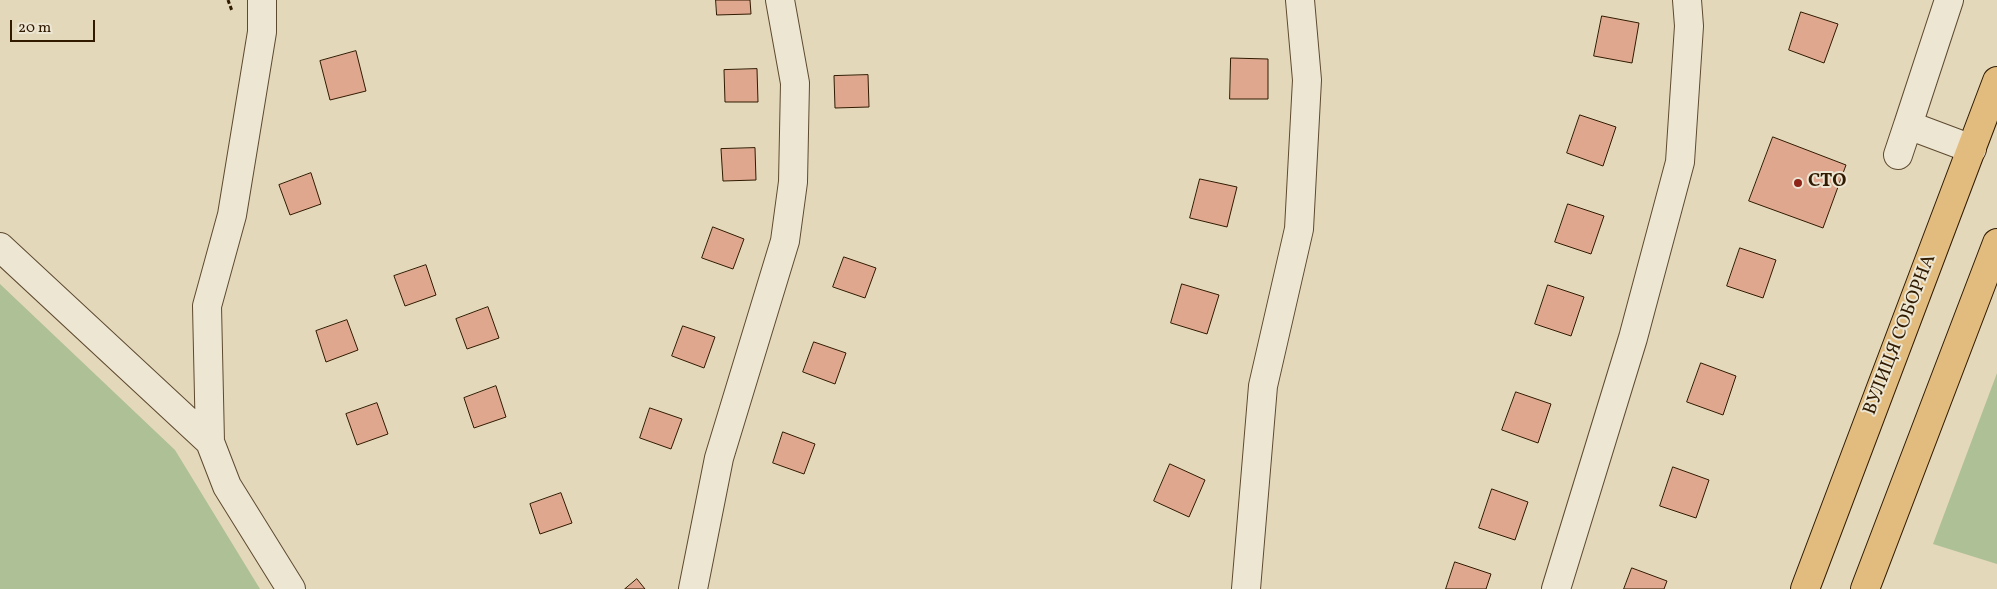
<!DOCTYPE html>
<meta charset="utf-8">
<style>
body{margin:0}
#map{position:relative;width:1997px;height:589px;overflow:hidden;background:#e4d8bb;font-family:Vollkorn,serif}
canvas{display:block}
.scale{position:absolute;left:10px;top:20px;width:85px;height:22px;box-sizing:border-box;border:2px solid #301a00;border-top:0;padding-left:6px;font-size:15px;line-height:18px;white-space:nowrap;color:#301a00;-webkit-text-stroke:4px #ede6d3;paint-order:stroke}
</style>
<div id="map">
<canvas width="1997" height="589"></canvas>
<div class="scale">20 m</div>
</div>
<script>
const c = document.querySelector('canvas').getContext('2d');
c.lineJoin = 'round';
function paint(path, color) { c.fillStyle = color; c.fill(path, 'evenodd'); }
function strokePath(path, color, width, dash) { c.strokeStyle = color; c.lineWidth = width; c.lineCap = dash ? 'butt' : 'round'; c.setLineDash(dash || []); c.stroke(path); }
function write(font, color, halo, rows, align = 'center') {
  c.font = font + ' Vollkorn,serif'; c.lineWidth = 4; c.setLineDash([]); c.textBaseline = 'middle'; c.strokeStyle = halo; c.fillStyle = color; for (const [text, x, y, turn = 0] of rows) {
    c.save(); c.translate(x, y); c.rotate((+turn || 0) * Math.PI / 180); c.textAlign = isNaN(turn) ? turn : align; if (halo) c.strokeText(text, 0, 0); c.fillText(text, 0, 0); c.restore();
  }
}
paint(new Path2D(`
 M0 284 175 450 260 589H0Z
 M1997 373V564L1933 544Z`), '#aec095');
const building = new Path2D(`
 M716 0H750L751 14 717 15Z
 M1801 12 1838 24 1824 63 1789 50Z
 M1602 16 1639 23 1632 63 1594 56Z
 M356 51 366 91 330 100 320 61Z
 M1231 58 1268 59V99H1230Z
 M757 69 758 102H725L724 70Z
 M868 75 869 107 835 108 834 76Z
 M1580 115 1616 127 1603 166 1567 153Z
 M1773 137 1846 165 1823 228 1749 201Z
 M755 148 756 180 723 181 721 149Z
 M311 173 321 204 290 215 279 185Z
 M1200 179 1237 187 1227 227 1190 218Z
 M1568 204 1604 216 1591 254 1555 242Z
 M713 227 744 239 733 269 702 258Z
 M1740 248 1776 260 1763 298 1727 286Z
 M844 257 876 268 865 298 833 287Z
 M426 265 436 295 405 306 394 276Z
 M1182 284 1219 295 1207 334 1171 323Z
 M1548 285 1584 297 1571 336 1535 324Z
 M488 307 499 338 467 349 456 319Z
 M347 320 358 350 326 362 316 331Z
 M683 326 715 337 704 368 672 356Z
 M814 342 846 353 835 384 803 372Z
 M1701 363 1736 376 1723 415 1687 402Z
 M496 386 506 417 474 428 464 398Z
 M1516 392 1551 404 1538 443 1502 430Z
 M377 403 388 434 357 445 346 414Z
 M650 408 682 419 671 449 640 438Z
 M783 432 815 444 804 474 773 463Z
 M1170 464 1205 480 1189 517 1154 501Z
 M1673 467 1709 480 1696 518 1660 506Z
 M1492 489 1528 502 1515 540 1479 528Z
 M561 493 572 523 540 534 530 504Z
 M1455 562 1491 574 1486 589H1446Z
 M1632 568 1667 581 1664 589H1624Z
 M637 579 645 589H625Z`);
paint(building, '#dea78e');
strokePath(building, '#301a00', 1);
const minor = new Path2D(`
 M262 0V32L232 215 207 306 210 442 227 486 291 589
 M1949 0 1908 125 1972 149
 M1898 155 1908 125
 M0 247 210 442
 M693 589 719 458 785 241 793 182 795 83 780 0
 M1246 589 1263 386 1299 229 1307 80 1300 0
 M1556 589 1633 338 1680 162 1689 26 1687 0`);
const major = new Path2D(`
 M1805 589 1997 81
 M1865 589 1997 243`);
strokePath(minor, '#5d4a2f', 30);
strokePath(major, '#301a00', 30);
strokePath(new Path2D(`
 M228 0 232 11`), '#301a00', 3, [4, 2.5]);
strokePath(minor, '#ede6d3', 28);
strokePath(major, '#e2bc7e', 28);
for (const [x, y, r, color] of [
 [1798,183,5,"#8f2418"]
]) { const dot = new Path2D(); dot.arc(x, y, r, 0, 2 * Math.PI); c.fillStyle = color; c.fill(dot); strokePath(dot, '#ede6d3', 2); }
write('bold 19px', '#301a00', '#ede6d3', [
 ["СТО",1808,183]
], 'left');
write('19px', '#301a00', '#ede6d3', [
 ["ВУЛИЦЯ СОБОРНА",1901,335,-69]
]);
</script>
